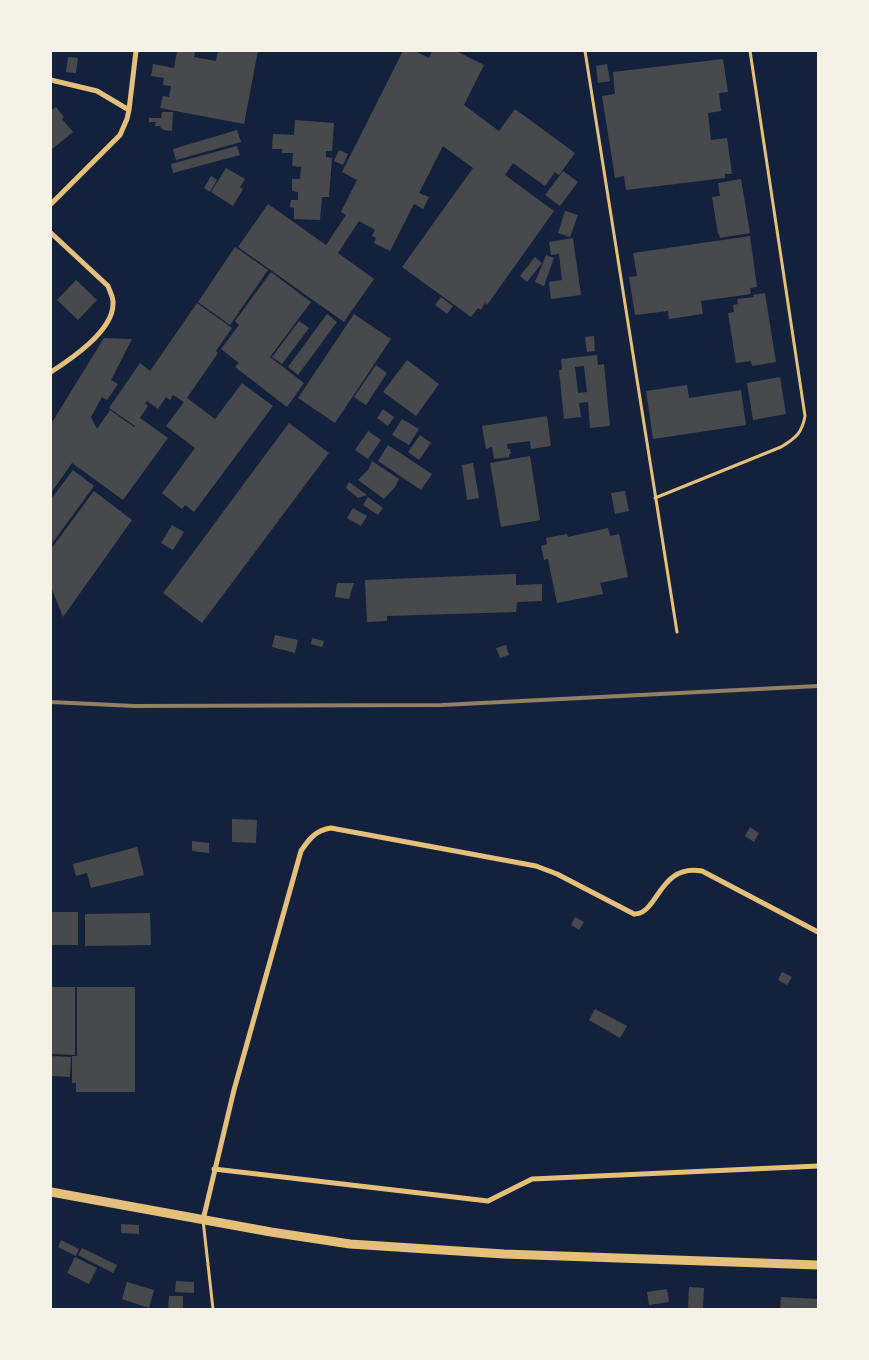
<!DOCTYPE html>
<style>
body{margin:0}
#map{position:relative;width:869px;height:1360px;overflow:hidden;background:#14213d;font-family:"Golos Text",sans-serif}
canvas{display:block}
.frame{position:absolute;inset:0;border:52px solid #f6f1e7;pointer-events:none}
</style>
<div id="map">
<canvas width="869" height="1360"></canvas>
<div class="frame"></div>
</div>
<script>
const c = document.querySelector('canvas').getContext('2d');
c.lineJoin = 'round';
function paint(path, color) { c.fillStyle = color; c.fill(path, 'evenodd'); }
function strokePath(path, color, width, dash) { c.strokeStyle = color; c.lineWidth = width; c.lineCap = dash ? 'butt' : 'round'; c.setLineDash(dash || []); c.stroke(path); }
paint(new Path2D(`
 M177 51H195L194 57 216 61 218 51H258L244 124 160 108 163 96 169 97 171 86 163 85 164 78 151 76 153 64 174 68Z
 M403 51H415L429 58 432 51H456L484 65 464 105 499 131 515 109 575 153 559 175 555 172 545 186 513 163 505 175 554 211 487 305 485 303 481 310 478 308 471 317 402 267 473 168 443 146 419 193 429 197 423 209 414 204 390 251 374 243 376 238 372 236 375 230 359 221 338 253 374 279 344 322 238 247 268 204 326 245 346 215 341 212 357 180 342 172Z
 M68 57 78 58 76 73 66 72Z
 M723 59 728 92 719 93 721 111 708 113 711 140 727 138 732 174H725V178L626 190 624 176 615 178 602 96 615 94 613 72Z
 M607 64 610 81 598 83 596 66Z
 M56 107 64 117 62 119 73 132 51 150V110Z
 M162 112H173L172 131 163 130V129L160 128 161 126H155L156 122H149V118H161Z
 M295 120 334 123 332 151H326V157L332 158 329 197H322L320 220 294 219V208L290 207 291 200H298V192L292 191V179H300L301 167 292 166 293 153H282V149H272L273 134 294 135Z
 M237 130 241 142 176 160 173 149Z
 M237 146 240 155 173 173 171 164Z
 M339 150 348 154 343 165 334 161Z
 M226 168 245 179 240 187 243 189 233 206 211 192Z
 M563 171 578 182 560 206 545 195Z
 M211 176 217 180 210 192 204 188Z
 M741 179 750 233 720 238 719 234H718L712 197 720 196 718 183Z
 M565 211 578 215 570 237 558 233Z
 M750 236 757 287 750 288 751 294 701 301 703 314 669 319 668 311 635 315 629 277 637 276 633 253Z
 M573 238 581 295 551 299 549 282 562 280 559 254 551 255 549 242Z
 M235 247 268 270 230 325 198 302Z
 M546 255 554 258 544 286 535 282Z
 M535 257 542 263 527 282 520 276Z
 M271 272 311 302 270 357 304 383 287 407 235 367 239 363 221 349 239 325 235 321Z
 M76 280 97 300 78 320 57 300Z
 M765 293 776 362 752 366 751 361 736 363 728 313 734 312 733 305 738 304 737 299 754 297 753 295Z
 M441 297 453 306 447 314 435 305Z
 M197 303 232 328 216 351 218 353 187 398 215 419 242 383 273 406 194 512 185 505 182 509 162 493 195 448 166 426 184 402 173 395 170 400 166 397 158 409 147 401 145 403 148 406 140 418 168 438 123 500 72 463 51 493V424L104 338 132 339 111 380 118 384 107 400 102 397 91 417 97 429 110 410 134 427 135 426 109 408 140 363 150 371Z
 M327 314 337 322 298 375 288 367Z
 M354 314 391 339 335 423 298 398Z
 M299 321 309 328 282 364 272 357Z
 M594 336 595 351 587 352 585 337Z
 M597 355 598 365 604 364 610 426 590 428 588 402 579 403 581 417 564 419 559 370H562L561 359ZM584 366 587 392 578 393 575 367Z
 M407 360 439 384 416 416 383 392Z
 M376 365 387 373 366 405 354 397Z
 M780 377 786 414 753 420 747 383Z
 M687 385 689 398 741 390 746 425 653 439 646 391Z
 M383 409 394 417 388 426 377 418Z
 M547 416 551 446 531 449 530 441 507 444 508 449H510L511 454H509V457L494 459 492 447 486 449 482 426Z
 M402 419 419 429 409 445 392 435Z
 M289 423 329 453 202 623 163 593Z
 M368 431 381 440 368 459 355 450Z
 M420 435 431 443 419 460 408 452Z
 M388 445 432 474 421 490 378 461Z
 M530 456 540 520 501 527 490 463Z
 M372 461 399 479 395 487 384 499 358 480 368 470Z
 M473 463 479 498 467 500 462 465Z
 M73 470 94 486 51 545V499Z
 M349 482 367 495 358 498 346 488Z
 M94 491 132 520 63 617 51 587V549Z
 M625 491 629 511 615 514 611 493Z
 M368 497 383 508 378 515 363 505Z
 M353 508 367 516 361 526 347 518Z
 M172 525 184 532 173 550 161 543Z
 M608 528 610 536 619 534 628 577 600 583 603 594 557 603 548 559 544 560 541 546 547 544 546 538 567 534 568 537Z
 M516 574V585L542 584V601L517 602 516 612 387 616V621L367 622 365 580Z
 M337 583H354L349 599 335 597Z
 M275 635 298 640 295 653 272 647Z
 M312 638 324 641 322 647 311 644Z
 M506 645 509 655 500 658 496 648Z
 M232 819 257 820 256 843 232 842Z
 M750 827 759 833 754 842 745 836Z
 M192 841 209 843V853L192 851Z
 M137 847 144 875 91 888 87 873 76 876 73 864Z
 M51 912H78V945H51Z
 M150 913 151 945 85 946V914Z
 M575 917 584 922 579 930 571 925Z
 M782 972 792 977 787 985 778 980Z
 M51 987H75V1055L51 1054Z
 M77 987H135V1092H76V1083H72V1056H77Z
 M595 1009 627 1026 620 1038 589 1020Z
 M51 1056 71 1057 70 1077 51 1076Z
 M121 1224 139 1225V1234L121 1233Z
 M61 1240 79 1249 76 1256 58 1247Z
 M82 1248 117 1265 113 1273 78 1255Z
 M75 1257 97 1268 89 1284 67 1273Z
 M176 1281 194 1282V1293L175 1292Z
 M127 1282 154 1290 149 1308 122 1299Z
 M689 1287 704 1288 703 1309H688Z
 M667 1289 669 1302 649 1305 647 1292Z
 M169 1296H183V1309H168Z
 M781 1297 818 1299V1309H780Z`), '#48494c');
strokePath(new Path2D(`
 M585 51 677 632
 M655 498 781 447C796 438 802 433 805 416L750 51
 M203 1220 213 1309`), '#e5c07b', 3);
strokePath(new Path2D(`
 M51 80 97 91 129 110
 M51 204 120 135 127 119 129 110 136 51
 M51 233 108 286C110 292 114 298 113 304 113 331 71 359 51 372
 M214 1169 488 1201 532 1179 818 1166
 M203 1220 234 1090 301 851C309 839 316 830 331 828L536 866 557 874 634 914C658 915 659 863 702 871L818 932`), '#e5c07b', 5);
strokePath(new Path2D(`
 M51 1192 271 1232 350 1244 504 1254 818 1265`), '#e5c07b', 9);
strokePath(new Path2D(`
 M51 702 134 706 442 705 818 686`), '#918062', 4);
</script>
